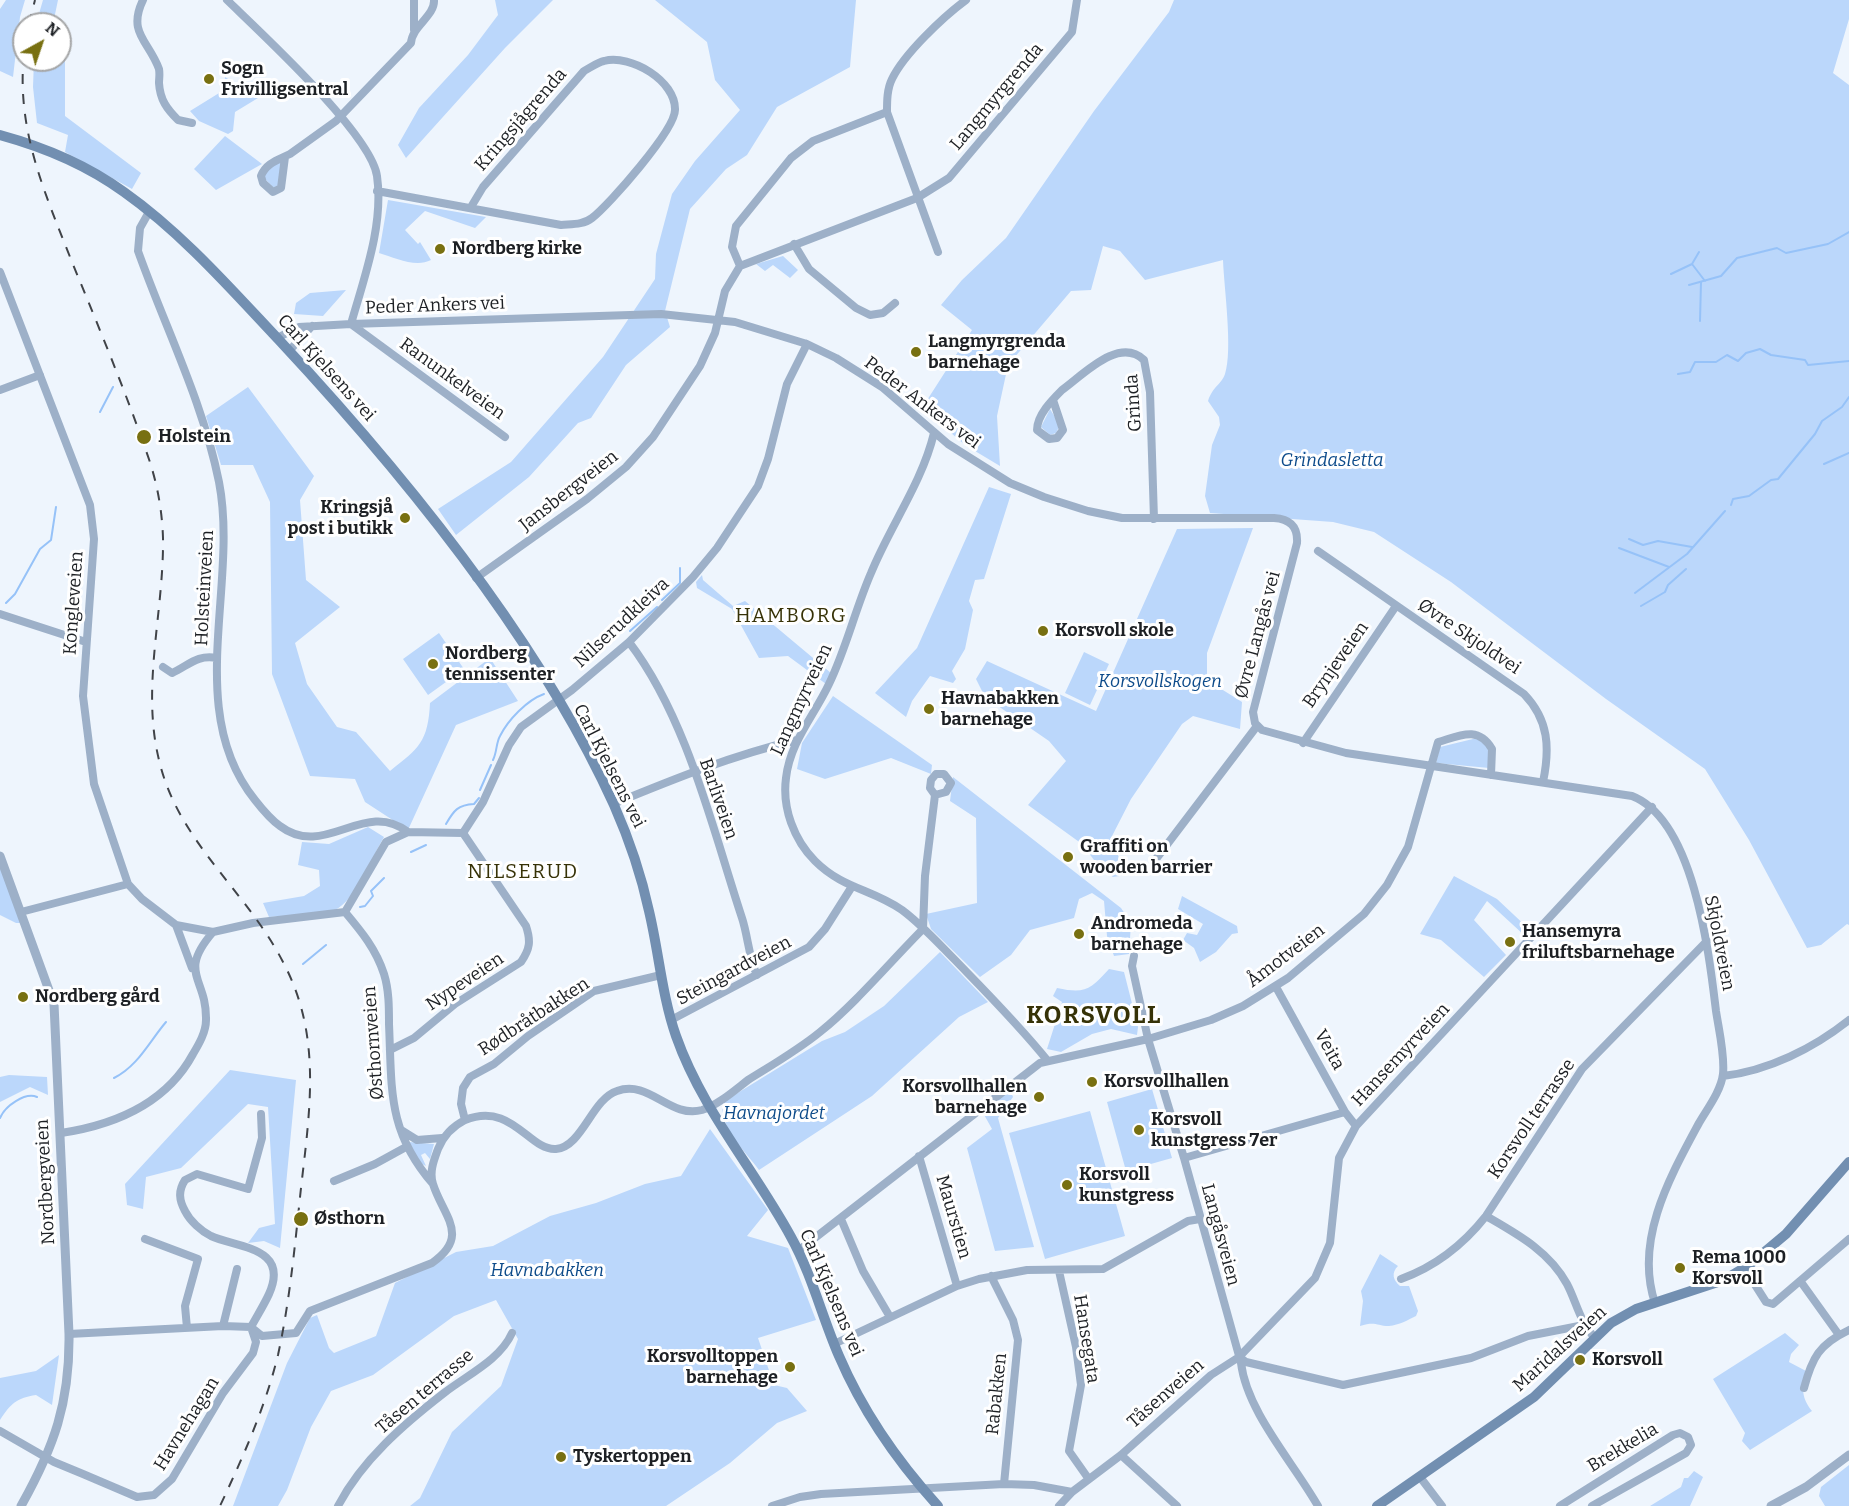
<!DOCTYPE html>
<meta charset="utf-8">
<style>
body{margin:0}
#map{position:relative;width:1849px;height:1506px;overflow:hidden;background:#eef5fd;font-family:Bitter,serif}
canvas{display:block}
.north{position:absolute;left:12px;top:12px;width:60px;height:60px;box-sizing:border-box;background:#fff;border:2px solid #a5a6a7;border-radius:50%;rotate:40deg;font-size:16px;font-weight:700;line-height:24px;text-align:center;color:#1d2024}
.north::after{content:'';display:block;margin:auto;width:21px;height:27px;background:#787011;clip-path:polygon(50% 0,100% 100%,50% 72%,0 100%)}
</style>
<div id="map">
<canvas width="1849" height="1506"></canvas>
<div class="north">N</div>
</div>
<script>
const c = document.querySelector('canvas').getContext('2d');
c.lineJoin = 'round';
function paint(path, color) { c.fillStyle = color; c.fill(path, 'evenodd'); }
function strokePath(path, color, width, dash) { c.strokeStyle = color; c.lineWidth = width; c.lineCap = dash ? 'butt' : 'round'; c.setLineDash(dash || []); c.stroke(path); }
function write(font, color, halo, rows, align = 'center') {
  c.font = font + ' Bitter,serif'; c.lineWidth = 6; c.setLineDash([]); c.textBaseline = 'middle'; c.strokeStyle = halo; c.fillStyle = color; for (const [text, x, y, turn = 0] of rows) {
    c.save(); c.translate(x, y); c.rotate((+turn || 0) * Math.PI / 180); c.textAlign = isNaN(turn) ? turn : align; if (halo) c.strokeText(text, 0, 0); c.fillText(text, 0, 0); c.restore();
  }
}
paint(new Path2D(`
 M6 0H25L20 17 13 77 0 71V9Z
 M43 0H58L53 24H36Z
 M495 0H553L505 48 406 158 398 145 419 108 468 55 498 15Z
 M655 0H856L850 67 777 107 747 155 726 169 690 209 665 311 670 327 626 365 591 418 578 423 529 477 456 535 438 509 511 462 603 357 655 279 656 254 672 194 695 161 740 110 715 80 707 42Z
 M1174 0H1849V19L1833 73 1849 85V925L1847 924 1821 945 1807 948 1749 840 1705 769 1606 699 1451 582 1374 532 1333 522 1210 513 1205 496 1212 445 1220 425 1219 417 1208 401C1213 386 1221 385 1225 374 1233 350 1224 288 1223 260L1145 280 1120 251 1103 246 1091 290 1071 291 1008 365 997 416 1000 466 965 445 922 408 972 330 941 305 962 280 1006 238 1094 111 1169 12Z
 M60 47 65 48V116L141 173 132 189 65 152 68 135 37 123 33 87 34 60H60Z
 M225 77 258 98 235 112 233 131 228 134 199 121 190 111 224 90Z
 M225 136 262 164 216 190 194 169Z
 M279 162 281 163 278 185 274 188 264 178 265 171Z
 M388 200 486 217 475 228 425 211 405 230 418 244 420 242 431 260C416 268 395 258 379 253Z
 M783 256 798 270 790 278 773 265 765 271 756 264Z
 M346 290 323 316 294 314 296 303 310 293Z
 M248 387 314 476 300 500 306 580 340 607 295 643 307 684 337 727 356 732 390 771C419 748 428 742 430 703L490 658 518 701 456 725 408 830 365 802 355 779 310 776 272 674 270 502 253 465H221L206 416Z
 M1050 409 1060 425 1056 433 1050 435 1041 427Z
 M989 487 1011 494 984 579 975 580 969 601 973 610 965 649 952 671 956 679 953 683 930 676 912 701 906 717 875 693 917 648Z
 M1253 528 1207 653V680L1242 702 1240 729 1193 716 1182 724 1131 799 1111 838 1126 875 1113 877 1100 868 1082 844 1028 805 1066 761 1049 741 985 697 976 679 987 661 1096 711 1177 529Z
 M702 575 703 580 733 606 745 601 831 673 826 684 788 656 759 658 732 609 697 588 696 582Z
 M439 633 464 669 428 695 403 659Z
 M1084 652 1109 664 1090 705 1065 693Z
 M833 696 932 765 931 774 891 758 825 779 797 769 802 743Z
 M1477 738C1491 745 1489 754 1489 768L1436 763 1440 747Z
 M953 777 1121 908 1131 923 1129 954 1114 956 1107 936 1104 901 1092 893 1079 899 1074 918 1030 930 1011 955 980 977 931 929 926 914 977 903 976 818 950 801Z
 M368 827 384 837C372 857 356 900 335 910 316 918 289 915 269 917L263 903 304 896 320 886 319 870 298 865 302 842 329 844Z
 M0 867 21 923H16L0 915Z
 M1454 876 1497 899 1530 930 1524 935 1487 901 1474 920 1506 955 1484 977 1441 940 1420 934Z
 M1182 896 1237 926 1238 933 1232 934 1216 952 1200 962 1194 948 1183 940 1187 933 1197 935 1203 924 1178 909Z
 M940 952 988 1002 959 1017 872 1096 759 1170C745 1151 718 1126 723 1102L822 1041 845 1032 884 1006Z
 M1109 969 1124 972 1138 1027 1137 1035 1111 1029 1092 1034 1061 1052 1047 1049 1062 1002 1053 996 1057 988C1085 994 1090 990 1109 969Z
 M230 1070 296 1080 280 1248 264 1241 248 1243 259 1228 275 1224 268 1107 248 1104 181 1168 146 1177 143 1209 127 1205 125 1184Z
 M9 1075 47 1077 48 1095 30 1087 0 1102V1077Z
 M1010 1089 1013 1097 998 1118 1034 1247 995 1251 967 1148 992 1129 982 1111Z
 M1152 1089 1172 1158 1126 1171 1107 1102Z
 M1090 1111 1125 1236 1045 1259 1009 1133Z
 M710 1129 768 1210 747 1236 788 1248 816 1320 758 1338 774 1385 787 1388 807 1411 777 1423 730 1463 666 1506H410L420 1498 452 1432 501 1386 518 1339 496 1300 454 1316 373 1375 331 1391 311 1427 287 1490 278 1506H233L287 1363 310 1318 317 1315 329 1348 334 1353 376 1336 395 1283 456 1252 493 1246 550 1216 596 1203 645 1184 681 1176Z
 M409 1142 434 1144 430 1159 425 1153 421 1155 426 1166 420 1163Z
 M1380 1254 1398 1266C1391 1273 1393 1280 1400 1286H1409L1418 1311 1416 1316C1408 1320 1399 1325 1389 1326 1376 1326 1376 1321 1360 1326L1363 1301 1361 1291Z
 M1785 1333 1799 1345 1791 1354 1789 1362 1806 1371C1802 1388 1801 1397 1812 1411L1750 1450 1742 1441 1745 1433 1713 1379Z
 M59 1355 52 1405 36 1395C17 1398 11 1403 0 1420V1378L36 1371Z
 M1849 1465V1506H1825L1819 1496 1821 1487Z
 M1694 1471 1703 1477 1690 1506H1650L1681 1487 1684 1478H1688Z`), '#bbd7fb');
strokePath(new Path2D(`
 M1692 264 1705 281
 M1671 274 1692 264 1699 252
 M1689 285 1721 276 1737 258 1777 248 1786 253 1828 244 1849 232
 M1700 321 1701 282
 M1678 374 1690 372 1695 362H1716L1727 355 1738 361 1746 353 1760 349 1771 355 1805 360 1808 365 1849 361
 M100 412 113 387
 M1824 464 1849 453
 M1731 505 1733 499 1749 496 1771 480 1778 479 1815 434 1822 421 1842 407 1849 397
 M1629 539 1643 545 1658 541 1692 547
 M1619 548 1669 567
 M1635 593 1687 554 1725 511
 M662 600 680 583V568
 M6 603 15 594 40 549 51 540 56 507
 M1641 606 1665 592 1668 585 1686 569
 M630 631 657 607
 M493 760C497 752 496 743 500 736 508 720 527 700 544 694
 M480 790 491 765
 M446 824C454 810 458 805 474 804L479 798
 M411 852 426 845
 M360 907 365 906 373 896 371 891 384 878
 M303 964 326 945
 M114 1078C138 1066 149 1042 166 1022
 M0 1118C5 1106 25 1092 37 1097`), '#96c2f8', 2);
strokePath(new Path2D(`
 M143 0C127 33 149 41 159 69 160 75 159 78 159 83 160 100 167 109 178 120L192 123
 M227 0C261 33 371 134 377 176 384 225 364 278 351 324L505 437
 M414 0V30
 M285 157 281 188 273 192 263 183 261 176C266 163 278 160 290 154L336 121 411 43C412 26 435 16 434 0
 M377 191 561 225C572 224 583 225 592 218 609 205 675 130 675 110 676 81 631 54 604 61 598 62 590 68 584 71L483 187 471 207
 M149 212 140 228 138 251C165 327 203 402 219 482 239 585 183 711 255 800 262 809 270 819 280 826 325 860 364 798 408 832
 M794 244 809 269 856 308 870 315 883 313 895 303
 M938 252 887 112C887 101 887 89 892 79 904 54 943 17 966 0
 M740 266 732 247 736 226 791 158 813 141 887 112
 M0 272 90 505 94 539 83 696 94 784 128 884 142 899 176 925 213 932C177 974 207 977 206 1020 206 1032 199 1044 193 1054 166 1104 114 1125 61 1133
 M277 338 299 327 351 324 661 314 735 322 807 344 836 358 882 387 948 444 1010 483 1044 497 1088 511 1122 518H1274C1290 519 1298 527 1297 543L1253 712 1255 723 1262 730 1346 753 1632 796C1694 820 1709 953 1716 1011 1719 1031 1725 1055 1723 1074 1721 1091 1707 1109 1699 1123 1670 1177 1634 1240 1655 1303
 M289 351 312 326
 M0 390 40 375
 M1053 400 1063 430 1057 438 1049 439 1037 430C1037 415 1052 400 1062 390 1083 375 1119 336 1144 360L1150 392 1154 519
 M934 433C922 483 890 526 871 573 855 610 846 649 829 684 814 716 790 742 786 778 782 808 794 840 815 861 843 889 872 889 902 910 921 924 938 943 955 960 986 992 1019 1025 1047 1060
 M1318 551 1524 694C1549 720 1550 748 1543 782
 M476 578 587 499 626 467 653 437 700 366 715 333 725 291 740 266 917 198 949 178 1072 32 1077 0
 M0 614 86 642
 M629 642C687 718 712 827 742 918 748 936 749 959 757 975
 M163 667 172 673C188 666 197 654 217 658
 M1303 743 1396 606
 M613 804C674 779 733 755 797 740
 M1156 859 1257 726
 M21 912 128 884
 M345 912C361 931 376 949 384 974 389 990 389 1007 389 1024 392 1089 387 1131 433 1184
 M176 925 192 968
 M213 932 253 923 345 912 386 842 408 832 463 833 483 802 509 745 521 727 572 690 629 642 693 577 717 548 758 486 768 459 787 384 807 344
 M1134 956 1132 966 1148 1039 1184 1158 1241 1363C1247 1412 1293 1462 1318 1506
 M1276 987 1345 1112 1356 1126
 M671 1020 809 947 825 929 851 888
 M390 1050 414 1038 455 1004 521 962C530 949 531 941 526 926L463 833
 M1723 1076C1768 1071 1814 1048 1849 1020
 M465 1120 461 1104 463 1088 470 1077 494 1064 528 1036 594 991 661 975
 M401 1130 417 1140 442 1138
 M919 1156 957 1286
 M1184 1158 1345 1112
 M334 1181 375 1164 406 1147
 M1486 1216C1517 1234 1549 1251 1567 1284 1576 1301 1580 1322 1594 1337
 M841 1219 863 1271 890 1317
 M145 1239 198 1259 185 1306 187 1328
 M798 1251 1040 1063 1148 1039 1211 1020 1243 1006 1288 978 1364 914 1387 885 1408 847 1438 742C1459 736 1478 725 1492 749L1491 775
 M1745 1269 1766 1302 1773 1304 1849 1239
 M1059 1271 1076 1347 1081 1385 1069 1451 1088 1478
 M991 1276 1013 1320 1018 1340 1004 1484
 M1401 1279C1437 1266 1463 1245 1486 1216L1582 1069 1707 941
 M1801 1282 1839 1335
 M223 1326 237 1269
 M69 1334 223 1326 251 1327 262 1336 296 1333 310 1311 432 1263C471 1236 443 1216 433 1184 429 1172 434 1160 438 1149 443 1137 453 1126 465 1120 512 1101 529 1151 556 1149 582 1147 592 1099 617 1091 649 1079 670 1119 702 1110 718 1105 735 1090 748 1080 772 1065 798 1050 820 1032 855 1004 891 961 923 929L925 876 935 795 946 792 951 783 944 774H936L931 780 930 788 935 795
 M834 1344 957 1286 979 1279 1027 1270 1103 1269 1188 1221 1200 1219
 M1239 1357 1246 1362 1343 1385 1471 1358 1528 1336 1584 1325
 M1804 1388C1812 1358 1819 1344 1849 1330
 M0 1431 54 1462 83 1474 137 1497 154 1495 172 1479 223 1393 253 1353 256 1342 251 1327C257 1316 264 1305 269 1294 290 1247 238 1248 211 1236 201 1231 190 1221 185 1211 179 1200 178 1191 185 1180L197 1174 248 1189 262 1138 261 1114
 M1121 1455 1177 1506
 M1420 1477 1442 1506
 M338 1506C362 1460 404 1424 444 1393 467 1375 500 1360 512 1333
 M772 1506 800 1497 821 1494 1004 1484 1034 1485 1072 1492 1121 1455 1211 1375 1239 1357 1315 1278 1330 1243 1339 1158 1356 1126 1652 807
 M1059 1506 1072 1492
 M1560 1506 1673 1435 1680 1433 1688 1437 1691 1445 1686 1453 1592 1506`), '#9db0c8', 8);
strokePath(new Path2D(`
 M0 856 54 1004 69 1334C70 1403 54 1447 21 1506
 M1771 1506 1806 1487 1849 1455`), '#9db0c8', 9);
strokePath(new Path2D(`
 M0 135C44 147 87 165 124 192 182 233 231 289 279 340 403 473 539 639 614 805 629 839 641 874 649 911 659 953 662 996 676 1036 702 1110 754 1169 791 1237 812 1275 822 1317 839 1356 863 1412 897 1461 938 1506
 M1377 1506 1534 1397 1611 1323 1636 1309 1724 1280 1749 1265 1786 1234 1849 1162`), '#728fb1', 10);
strokePath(new Path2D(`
 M29 24 35 0
 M24 54C16 130 45 193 72 262 97 323 123 385 145 448 156 477 162 507 163 538 164 612 141 687 159 760 178 842 246 890 283 962 322 1035 310 1109 301 1188 295 1244 290 1300 278 1355 265 1408 243 1457 220 1506`), '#404348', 2, [10, 10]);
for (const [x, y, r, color] of [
 [209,79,6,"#787011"],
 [440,249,6,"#787011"],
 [916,352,6,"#787011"],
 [144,437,8,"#787011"],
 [405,518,6,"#787011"],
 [1043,631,6,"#787011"],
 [433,664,6,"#787011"],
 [929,709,6,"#787011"],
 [1068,857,6,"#787011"],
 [1079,934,6,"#787011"],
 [1510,942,6,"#787011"],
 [23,997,6,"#787011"],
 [1092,1082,6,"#787011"],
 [1039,1097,6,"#787011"],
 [1139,1130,6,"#787011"],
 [1067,1185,6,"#787011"],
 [301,1219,8,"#787011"],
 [1680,1268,6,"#787011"],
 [1580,1360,6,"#787011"],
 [790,1367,6,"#787011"],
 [561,1457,6,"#787011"]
]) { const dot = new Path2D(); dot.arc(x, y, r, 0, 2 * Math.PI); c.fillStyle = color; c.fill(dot); strokePath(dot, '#fff', 2); }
write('bold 18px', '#1d2024', '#fff', [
 ["Sogn",221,69],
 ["Frivilligsentral",221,90],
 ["Nordberg kirke",452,249],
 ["Langmyrgrenda",928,342],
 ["barnehage",928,363],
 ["Holstein",158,437],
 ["Kringsjå",393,508,"right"],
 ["post i butikk",393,529,"right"],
 ["Korsvoll skole",1055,631],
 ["Nordberg",445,654],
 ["tennissenter",445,675],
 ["Havnabakken",941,699],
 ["barnehage",941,720],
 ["Graffiti on",1080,847],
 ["wooden barrier",1080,868],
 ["Andromeda",1091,924],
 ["barnehage",1091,945],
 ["Hansemyra",1522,932],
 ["friluftsbarnehage",1522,953],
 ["Nordberg gård",35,997],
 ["Korsvollhallen",1104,1082],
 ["Korsvollhallen",1027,1087,"right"],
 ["barnehage",1027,1108,"right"],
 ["Korsvoll",1151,1120],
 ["kunstgress 7er",1151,1141],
 ["Korsvoll",1079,1175],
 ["kunstgress",1079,1196],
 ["Østhorn",314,1219],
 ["Rema 1000",1692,1258],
 ["Korsvoll",1692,1279],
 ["Korsvolltoppen",778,1357,"right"],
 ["barnehage",778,1378,"right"],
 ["Korsvoll",1592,1360],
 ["Tyskertoppen",573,1457]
], 'left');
write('18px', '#1d2024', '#fff', [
 ["Langmyrgrenda",997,97,-50],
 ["Kringsjågrenda",521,120,-49],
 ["Peder Ankers vei",435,306,-2],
 ["Carl Kjelsens vei",326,368,48],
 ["Ranunkelveien",452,379,36],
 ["Peder Ankers vei",922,403,37],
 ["Grinda",1134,403,-94],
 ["Jansbergveien",569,491,-38],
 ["Holsteinveien",205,588,-87],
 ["Kongleveien",74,603,-86],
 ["Nilserudkleiva",622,623,-43],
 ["Øvre Langås vei",1258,635,-75],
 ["Øvre Skjoldvei",1469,637,34],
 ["Brynjeveien",1336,665,-55],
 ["Langmyrveien",802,700,-65],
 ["Carl Kjelsens vei",609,766,63],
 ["Barliveien",718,799,71],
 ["Skjoldveien",1719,943,79],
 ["Åmotveien",1286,956,-37],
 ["Steingardveien",734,971,-28],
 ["Nypeveien",465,982,-34],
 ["Rødbråtbakken",534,1017,-33],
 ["Østhornveien",374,1043,-94],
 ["Veita",1329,1050,61],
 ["Hansemyrveien",1401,1055,-47],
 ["Korsvoll terrasse",1532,1119,-56],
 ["Nordbergveien",46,1182,-93],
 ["Maurstien",953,1217,74],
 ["Langåsveien",1220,1235,75],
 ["Carl Kjelsens vei",831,1293,67],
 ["Hansegata",1086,1339,81],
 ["Maridalsveien",1560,1349,-42],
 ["Tåsen terrasse",425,1392,-40],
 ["Rabakken",997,1394,-84],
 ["Tåsenveien",1166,1394,-41],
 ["Havnehagan",187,1424,-58],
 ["Brekkelia",1623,1448,-31]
]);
write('italic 18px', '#0d4b8a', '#fff', [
 ["Grindasletta",1332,461],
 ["Korsvollskogen",1160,682],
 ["Havnajordet",774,1114],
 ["Havnabakken",547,1271]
]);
c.letterSpacing = '1.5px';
write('20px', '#363207', '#fff', [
 ["HAMBORG",791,616],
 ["NILSERUD",523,872]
]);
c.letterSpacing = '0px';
c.letterSpacing = '1.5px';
write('bold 24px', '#363207', '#fff', [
 ["KORSVOLL",1094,1016]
]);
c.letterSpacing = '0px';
</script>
